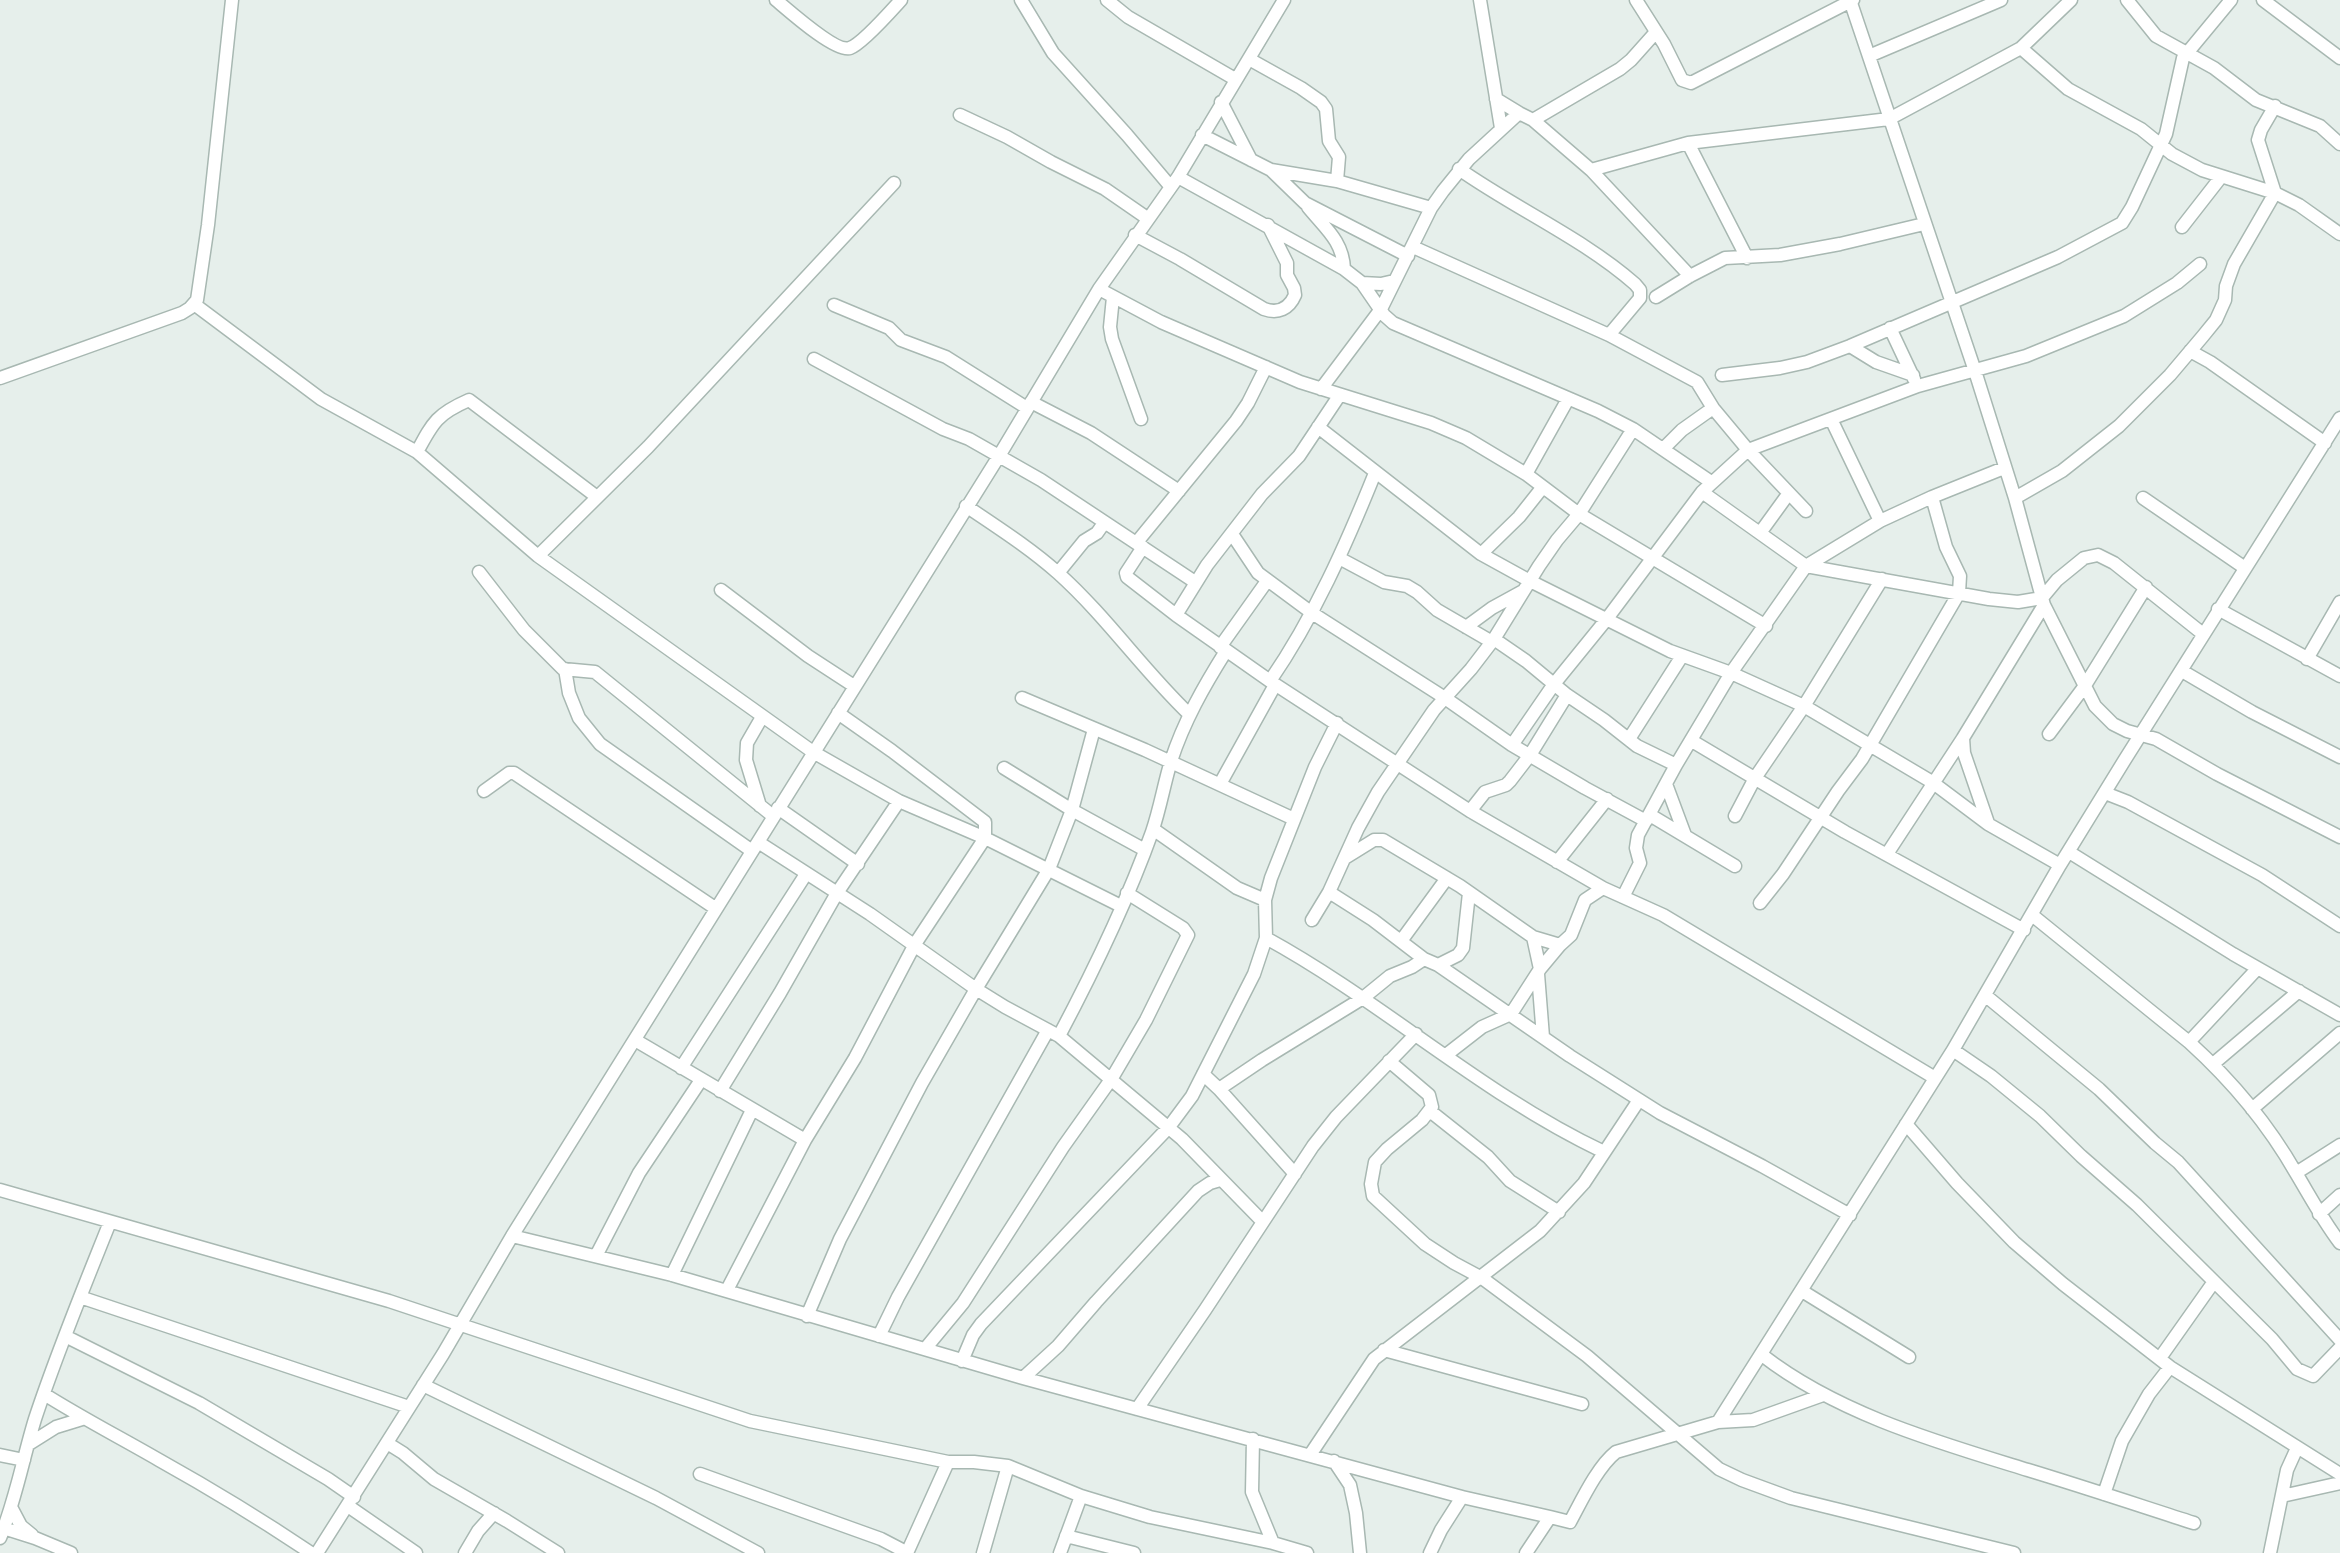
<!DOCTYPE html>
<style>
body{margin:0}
canvas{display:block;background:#e6efeb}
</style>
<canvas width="2340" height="1553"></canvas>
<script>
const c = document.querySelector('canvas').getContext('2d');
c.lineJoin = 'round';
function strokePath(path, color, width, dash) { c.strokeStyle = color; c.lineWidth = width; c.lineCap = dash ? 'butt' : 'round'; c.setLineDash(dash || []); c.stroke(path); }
const minor = new Path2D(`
 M776 0C788 10 836 53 850 48 862 44 891 11 901 0
 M1021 0 1053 53 1127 135 1170 186
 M1107 0 1128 17 1235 79
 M1480 0 1501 128
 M1636 0 1664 44 1682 80 1691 83 1853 0
 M1850 0 1975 371 2015 498 2044 605 2095 706 2113 724 2127 731 2156 739 2217 774 2340 837
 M2127 0 2156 36 2214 68 2256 100 2320 126 2340 144
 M2263 0 2340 58
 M2021 48 2068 89 2141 129 2172 154 2202 170 2275 193 2299 205 2340 234
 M1869 56 2001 0
 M1249 59 1301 88 1321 102 1326 109 1329 141 1339 157 1337 181
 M1496 99 1519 113
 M1221 102 1251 160
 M2275 106 2261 130 2258 140 2275 193
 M960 115 1007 137 1051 162 1105 189 1147 218
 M1533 120 1620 69 1631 60 1656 32
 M1202 135 1271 170 1305 203 1408 256
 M1688 143 1747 258
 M1459 169C1516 209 1584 239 1635 284L1640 290V298L1609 335
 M1271 170 1337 181 1431 208
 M1591 170 1688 143 1889 119 2021 48 2071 0
 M1178 177 1344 269 1362 283 1384 315 1393 323 1598 411 1633 429 1711 482
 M1308 207C1325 228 1343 241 1344 269
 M2182 227 2221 177
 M1135 235 1180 259 1264 309C1278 314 1289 309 1295 295L1294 288 1287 275V263L1268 225
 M1413 247 1609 335 1697 382 1713 408 1748 450 1806 511
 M1362 283 1381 284 1394 281
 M1099 289 1161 322 1300 382 1431 423 1466 438 1526 474 1579 514 1766 626
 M1113 297 1110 327 1112 339 1141 419
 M1656 297 1690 276 1725 258 1780 255 1840 244 1924 224
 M194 304 321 399 417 452 538 556 813 752 899 801 985 838 1121 906
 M834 305 889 328 901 340 946 357 1027 408
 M1890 328 1914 379
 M1850 346 1876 362 1913 375
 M2190 351 2210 362 2325 443
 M814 359 943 429 969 439 1041 480 1195 582
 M1722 375 1780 368 1807 362 1850 346 2058 257 2122 223 2132 207 2166 134 2183 58 2231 0
 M0 378 182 313 190 308 197 300 208 225 232 0
 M1321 389 1381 309 1431 208 1443 191 1469 159 1519 113 1533 120 1591 170 1690 276
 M1339 396 1299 456 1262 494 1207 565 1176 615 1270 681 1470 811 1603 888 1663 915 1935 1078
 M1031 402 1091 433 1179 491
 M1831 419 1880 521
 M1318 427 1481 554 1530 581 1670 651 1731 673 1804 706 1932 782 1988 824 2060 865
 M1633 429 1579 514 1557 540 1539 566 1494 639 1471 669 1434 710 1378 792 1358 828 1329 892 1373 920 1424 959 1438 965 1570 1056 1660 1113 1762 1166 1850 1215
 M1663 449 1682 430 1713 408
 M417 452C433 422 437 414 469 400L597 497
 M1526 474 1568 399
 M1702 492 1806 566 1989 599 2018 602 2042 598 2057 580 2084 558 2098 555 2114 563 2203 634
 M2015 498 2062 471 2119 426 2170 375 2203 336 2216 320 2225 300 2226 286 2234 264 2275 193
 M2143 498 2245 568
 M966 506C997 527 1030 548 1058 573 1106 616 1143 670 1189 714
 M1760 533 1789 493
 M1232 534 1258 573 1312 613 1445 698 1512 745 1585 788 1646 821
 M1137 542 1236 421 1248 403 1266 367
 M1143 547 1126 573 1127 577 1176 615
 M1481 554 1519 517 1542 488
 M538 556 648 447 894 183
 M1339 558 1384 582 1407 586 1417 592 1437 610 1492 642
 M479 572 524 630 563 669 595 672 773 816
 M1058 573 1084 541 1097 533 1104 523
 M721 590 808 656 854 686
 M2218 609 2340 676
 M1466 627 1492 608 1523 591
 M1494 639 1526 661 1567 695 1604 720 1637 746 1676 765
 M1220 647 1267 581
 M2307 659 2340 602
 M565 669 569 693 579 718 600 744 752 851
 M2182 671 2252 712 2340 757
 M1270 681C1314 617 1346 545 1375 473
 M1022 698 1145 750 1294 819
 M2049 734 2084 687 2146 587
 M1629 739 1682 656
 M1692 741 1845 832 2024 930
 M1512 745 1554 684 1606 620 1702 492 1748 450 1918 386 2026 356 2124 316 2177 283 2200 264
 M1004 768 1072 810 1094 729
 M1220 784 1275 685
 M1666 784 1685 835
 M484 791 509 773H514L715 908
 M2105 793 2128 802 2262 875 2340 926
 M760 806 746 760 747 743 762 717
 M778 808 858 864
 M1470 811 1485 792 1506 785 1510 781 1530 755 1567 695
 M1650 815 1735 866
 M1735 816 1755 778 1804 706 1882 579
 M1988 823 1964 753 1963 738 2044 605
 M1153 829 1237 888 1265 900
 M758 842 870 914 976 989 1005 1007 1059 1036 1182 1139 1263 1222
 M2069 852 2233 954 2340 1015
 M1887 854 1963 738
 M1345 858 1374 840H1383L1460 886 1533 937 1560 945
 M1557 862 1607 799
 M1623 897 1640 863 1636 848 1638 835 1676 765 1731 673 1806 566 1880 521 1932 497 2004 468
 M1760 903 1783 874 1838 791 1862 759 1959 593 1960 576 1946 547 1932 497
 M2032 915 2189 1042C2231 1080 2268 1124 2296 1173 2311 1198 2322 1219 2340 1243
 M1312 920 1329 892
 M1533 937 1540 969
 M1266 938C1383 1002 1483 1095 1604 1152
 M1401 941 1447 878
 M1438 965 1458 955 1463 948 1469 893
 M1538 974 1543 1037
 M1986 996 2099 1089 2155 1143 2178 1162 2340 1340
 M1059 1036C1094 970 1127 902 1152 832 1160 809 1164 784 1171 761 1184 721 1204 686 1226 651
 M635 1040 805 1140
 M2189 1042 2257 969
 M1953 1050 1991 1076 2040 1116 2081 1156 2137 1205 2272 1339 2297 1369 2313 1376 2340 1348
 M1446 1055 1482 1027 1511 1014 1540 969 1560 945 1571 935 1585 900 1603 888
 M1389 1061 1429 1095 1432 1107 1422 1120 1387 1149 1375 1162 1371 1184 1373 1196 1425 1244 1454 1263 1482 1278 1587 1356 1719 1469 1742 1480 1791 1498 2014 1553
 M2213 1064 2299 991
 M681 1068 806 874
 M1203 1074 1219 1089 1262 1060 1363 998 1390 976 1412 967 1424 959
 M1219 1089 1295 1174
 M720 1091 780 993 837 893 899 801
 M2252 1109 2340 1033
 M1430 1111 1488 1157 1510 1181 1559 1212
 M1906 1124 1957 1183 2014 1242 2063 1284 2170 1367 2340 1474
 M2296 1173 2340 1145
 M0 1190 389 1301 750 1421 948 1462H974L1008 1466 1081 1496 1150 1517 1273 1543 1307 1553
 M2319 1214 2340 1195
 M512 1236 672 1275 1023 1378 1462 1497 1550 1517
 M596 1256 639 1173 701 1080
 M672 1275 752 1110
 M727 1290 805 1140 855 1058 915 944 985 838V822L892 751 838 713
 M1802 1291 1909 1357
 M80 1297 409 1407
 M807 1316 840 1239 922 1083 976 989 1049 869 1072 810 1145 850
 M65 1336 199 1403 328 1479 354 1497
 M879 1336 898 1297 1048 1030
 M925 1349 963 1303 1063 1147 1112 1078 1146 1020 1186 939 1188 935 1183 928 1127 893
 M1384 1350 1582 1404
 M1762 1355C1838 1414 1937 1442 2028 1470 2084 1487 2138 1505 2194 1523
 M2160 1358 2213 1283
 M962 1361 973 1335 981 1324 1169 1127 1192 1096 1254 974 1266 938 1265 900 1271 878 1315 767 1337 723
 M1023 1378 1058 1346 1096 1302 1198 1191 1210 1183 1220 1180
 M423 1385 656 1498 758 1553
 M44 1394C82 1418 121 1438 159 1460 211 1489 262 1520 311 1553
 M1137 1409 1205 1310 1313 1146 1336 1117 1416 1034
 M1718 1422 1753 1420 1823 1395
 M1253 1439 1252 1492 1273 1543
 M387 1443 403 1453 434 1479 507 1521 558 1553
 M29 1444 56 1427 82 1419
 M0 1455 24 1460
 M1310 1455 1374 1359 1540 1231 1584 1183 1639 1100
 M1334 1461 1350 1485 1356 1513 1360 1553
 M700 1474 881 1539 906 1552
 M2104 1494 2122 1441 2149 1394 2170 1367
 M2282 1496 2340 1483
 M348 1506 416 1553
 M11 1507 21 1526 32 1535
 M0 1527 35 1538 71 1553
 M1066 1536 1134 1553
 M0 1538C16 1499 23 1458 35 1419 57 1352 84 1287 110 1222
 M317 1553 443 1354 512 1236 999 456 1099 289 1178 177 1284 0
 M465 1553 478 1531 494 1513
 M907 1553 948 1462
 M983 1553 1008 1466
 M1060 1553 1081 1496
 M1430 1553 1441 1530 1462 1497
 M1526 1553 1550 1517 1570 1522C1581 1502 1597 1467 1616 1452L1718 1422 1953 1050 2060 865 2124 761 2340 418
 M2270 1553 2287 1470 2297 1448`);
strokePath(minor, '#a8b8b2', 15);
strokePath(minor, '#fff', 12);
</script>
